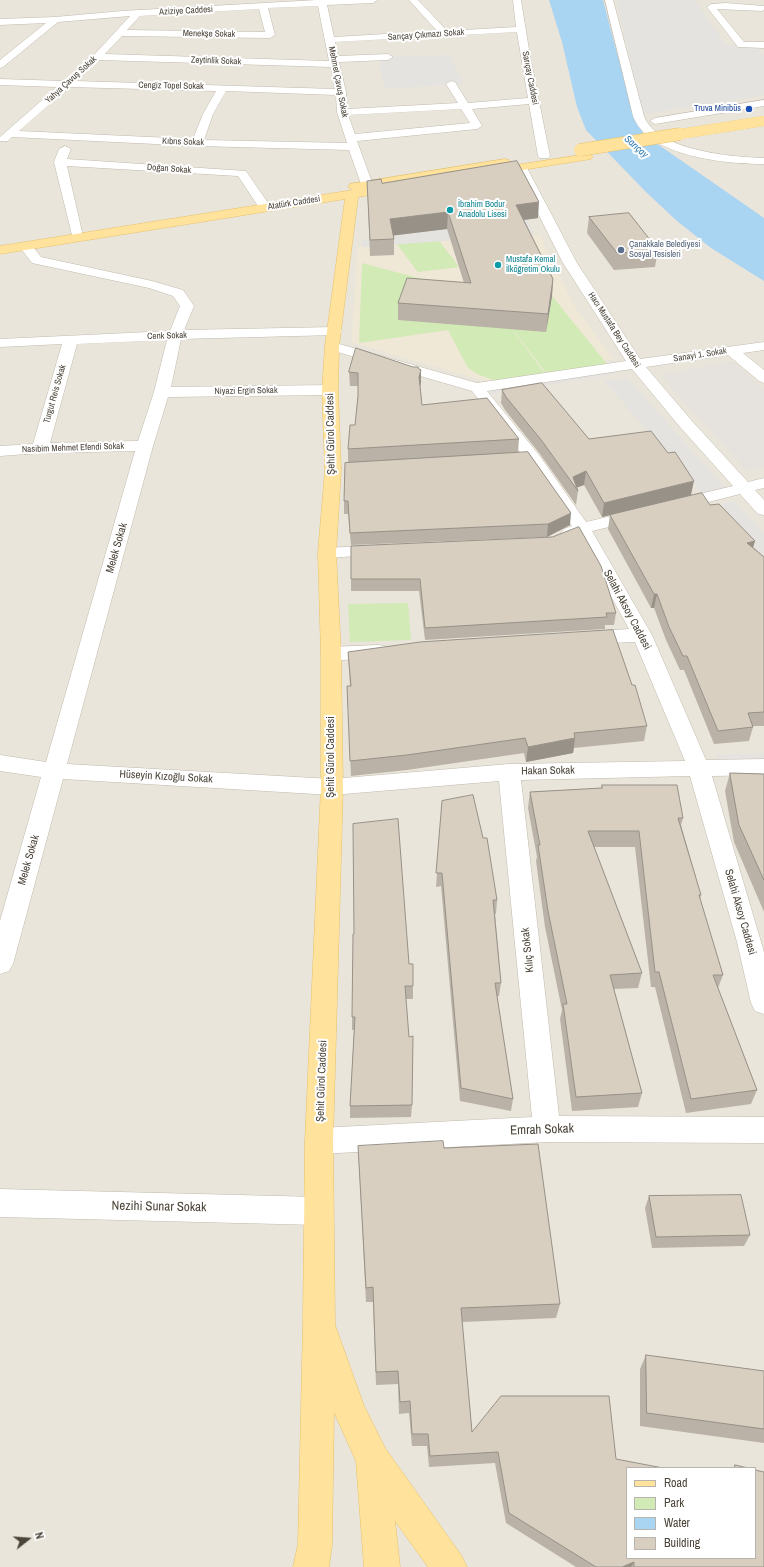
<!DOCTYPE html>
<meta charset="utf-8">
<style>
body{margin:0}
#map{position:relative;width:764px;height:1567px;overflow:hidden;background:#f6f3ec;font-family:"Archivo Narrow",sans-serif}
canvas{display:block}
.legend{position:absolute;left:626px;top:1467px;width:130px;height:92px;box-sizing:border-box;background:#fff;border:1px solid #b7b4b0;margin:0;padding:5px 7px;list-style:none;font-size:12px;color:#4b4439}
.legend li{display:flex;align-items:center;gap:8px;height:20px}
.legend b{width:20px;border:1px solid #b7b4b0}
.north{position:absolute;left:8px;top:1519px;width:40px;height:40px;-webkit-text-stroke:3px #fff;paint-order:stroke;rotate:73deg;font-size:11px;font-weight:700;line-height:16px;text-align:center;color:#4b4439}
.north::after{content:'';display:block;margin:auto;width:14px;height:18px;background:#4b4439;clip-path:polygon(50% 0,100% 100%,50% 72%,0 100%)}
</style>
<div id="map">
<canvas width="764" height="1567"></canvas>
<ul class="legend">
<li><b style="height:5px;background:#ffe39c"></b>Road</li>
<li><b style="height:11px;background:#d2eab5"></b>Park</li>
<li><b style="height:11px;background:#a9d4f2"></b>Water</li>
<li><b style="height:11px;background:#d8cfc1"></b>Building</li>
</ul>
<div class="north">N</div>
</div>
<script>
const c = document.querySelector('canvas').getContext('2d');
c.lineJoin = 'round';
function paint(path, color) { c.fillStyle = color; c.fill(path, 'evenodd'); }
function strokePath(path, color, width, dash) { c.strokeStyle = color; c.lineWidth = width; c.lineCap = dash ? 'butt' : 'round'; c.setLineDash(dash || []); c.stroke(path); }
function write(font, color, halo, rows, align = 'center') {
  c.font = font + ' "Archivo Narrow",sans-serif'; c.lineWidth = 4; c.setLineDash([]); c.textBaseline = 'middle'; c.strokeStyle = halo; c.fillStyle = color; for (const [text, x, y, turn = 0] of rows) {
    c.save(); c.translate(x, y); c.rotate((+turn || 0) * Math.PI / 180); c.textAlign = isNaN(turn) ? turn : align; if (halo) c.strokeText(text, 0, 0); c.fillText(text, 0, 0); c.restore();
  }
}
paint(new Path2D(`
 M0 0H764V1567H0ZM627 1468H755V1558H627Z`), '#eae5da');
paint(new Path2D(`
 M733 361 764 390V467L747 471 660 375Z`), '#e6e2dd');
paint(new Path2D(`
 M540 235 573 304 613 359 485 381 351 342 358 247Z`), '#efe8d6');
paint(new Path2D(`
 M434 234 459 267 418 272 393 239Z
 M362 263 486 296 493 304 552 296 607 364 546 373 497 309 545 374 500 382 479 375 468 368 448 330 359 343Z
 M408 603 411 640 350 642 348 604Z`), '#d2eab5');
paint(new Path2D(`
 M616 0H695L725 44 756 47 764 56V94L761 96 643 114Z
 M449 55 463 84 384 89 379 57Z
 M527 219 534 234 363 247 362 240Z
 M612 370 615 374 487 395 482 389Z
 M627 378 726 489 704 495 604 381Z
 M734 501 764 533V565L710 508Z
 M764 753V764H718L715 755Z`), '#e5e3e0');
paint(new Path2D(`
 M549 0H603L616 50 643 134 764 218V281L711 248 677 221 646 192 586 130 577 107 562 42Z`), '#a9d4f2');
const minor = new Path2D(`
 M317 0H377L373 3 327 5 334 37 437 31 409 0H418L447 31 516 27 513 0H521L530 56 550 156 548 158H540L538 156 529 104 472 109 482 126 477 129 357 141 373 185C368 192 356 199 348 197L346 194 361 184 349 150 197 146 12 137 8 141H0V137L57 87 0 85V79L64 81 94 55 130 16 58 22 3 67 0 68V60L46 23 0 25V19L55 17 122 11ZM318 6 329 61 105 54 122 36 270 38 275 35 268 8ZM259 9 265 32 127 30 140 16ZM517 32 528 98 468 103 455 82 451 81 446 84 458 103 347 109 346 92 339 62 388 60 393 57 388 54 338 56 335 42ZM99 60 331 67 335 89 76 81ZM69 87 216 91 203 114 193 139 19 131ZM226 91 336 95 337 112 347 143 204 140 213 114ZM461 109 470 123 355 134 348 115Z
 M605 0H613L644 116C657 151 732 157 764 158V164C727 164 648 157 633 116Z
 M726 3 764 6V10L762 11 717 9 744 42H764V48L738 47 707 7 711 4Z
 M764 100V106L655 124 650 121 655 118Z
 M65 146 71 149 67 159 246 171 268 203 266 206H258L238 176 67 166 82 232 80 235H72L54 162 59 149Z
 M521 165 525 166 527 168 577 263 640 359 764 342V350L743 353 764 370V383L759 381 728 355 646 367 692 421 748 482 764 478V488L755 490 764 500V515L758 514 740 494 677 510 671 509 668 505 671 501 733 486 680 427 632 369 487 391 539 455 586 522 637 510 643 511 646 515 643 519 592 531 652 635 706 760 764 759V775L712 776 764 952V1014L755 1011 751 1003 737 942 690 776 521 780 559 1116 764 1117V1143L547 1142 319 1154 309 1150 305 1141 309 1132 319 1128 532 1117 499 781 332 795 63 779 13 964 9 971 0 974V921L41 777 0 771V755L46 762 135 451 40 453 0 456V446L33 444 62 344 0 347V339L170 331 180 306 173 296 149 288 32 263 19 246 20 243H30L41 257 152 281 183 290 194 306 184 330 335 327 340 328 342 331 340 334 335 335 181 339 171 387 330 385 335 387 338 390 335 393 330 395 168 397 153 446 67 764 332 779 509 764 685 761 635 642 585 644 578 642 575 638 578 634 585 632 629 629 578 536 570 538 564 537 561 533 564 529 572 526 527 461 472 391 327 349 325 346 327 343 332 342 477 383 626 361 563 263 515 168 517 166ZM167 340 154 392 138 441 50 443 77 344Z
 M380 545 386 546 389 550 386 554 327 558 321 557 318 553 321 549 327 548Z
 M378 645 385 646 388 651 385 656 378 657 331 661 324 659 321 654 324 649 331 647Z
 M0 1189 318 1197 328 1201 333 1211 328 1221 318 1225 0 1217Z`);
const major = new Path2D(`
 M587 154 591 155 593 157 591 159 491 175 487 174 485 172 487 170 491 169Z
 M505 159 509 160 511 162 509 164 366 189H370L372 192 370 195 358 197 339 346 338 390 341 470 336 553 341 654 343 787 333 1141 335 1325 364 1406 385 1448 461 1555 467 1567H428L395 1521 400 1567H364L356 1461 334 1412 332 1545 329 1567H293L298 1545 303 1322 305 1141 321 787V654L318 553 325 470 322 390 325 346 345 199 0 254V246L353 190 348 187 350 184Z`);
strokePath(minor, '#c2bbae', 1);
strokePath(major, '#e6c16a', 1);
paint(minor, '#fff');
paint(major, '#ffe39c');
const majorBridgeFar1 = new Path2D(`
 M674 135 764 121`);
const majorBridge = new Path2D(`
 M580 150 680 134`);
strokePath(majorBridgeFar1, '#e6c16a', 10, []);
strokePath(majorBridge, '#e6c16a', 13, []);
strokePath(majorBridgeFar1, '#ffe39c', 10);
strokePath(majorBridge, '#ffe39c', 12);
paint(new Path2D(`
 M367 181 382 183 538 218 524 220 553 279 552 296 546 332 398 320V303L464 283 447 229 393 235 394 239V255L370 256Z
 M589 217 658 250 655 267 614 270 587 233Z
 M419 369 421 370 420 386 422 405 519 439 518 453 348 463V449L355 425 358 396V386H350L349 372Z
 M502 390 589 439 691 495 602 517 584 485 576 488 578 491 576 505 540 454 505 410 501 403Z
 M345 463 570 525 547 537 351 545 348 514H344V501Z
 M710 505 755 541 753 547 764 557V726H753V727L749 741 714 744 684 670H680L666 640 654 608H651L608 529 610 515Z
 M351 546 616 613 614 625H605V629L425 640 419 591H351Z
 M348 652 647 726 644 741 574 748 573 753 526 762 524 753 407 770 351 776 347 686H350Z
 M730 773 764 774V912L734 842 725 791Z
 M602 785 683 818 681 825 701 895 700 899 723 975 718 988 757 1090 751 1104 686 1113 655 987H651L635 847H594L642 973 638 988 614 989 642 1093 638 1107 572 1111 560 1019 562 1010 545 927 536 861 537 857 528 808 530 792 601 788Z
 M442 801 497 900 496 914H495L501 983 499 996H497L513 1099 511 1111 460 1101 441 886 436 887Z
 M409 964H413V999H406L412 1105 411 1117 350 1118V1106L354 1030H352V1017Z
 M358 1146 444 1148 560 1304 556 1318 462 1322 472 1432 616 1459 764 1567H576L506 1523 495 1463 429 1467 427 1446H412L409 1413 399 1414 398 1384 376 1385 373 1302H366Z
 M649 1196 750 1235 744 1246 652 1248 645 1208Z
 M646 1355 764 1371V1443L640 1426V1369Z`), '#bab2a6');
paint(new Path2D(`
 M539 202 538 218 515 221 516 205Z
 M448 212 447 229 390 236V219Z
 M553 279 552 296 546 332 548 314Z
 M421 370V383L419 391V377Z
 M586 471 584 485 575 488 573 477Z
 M694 481 691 495 602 517 604 503Z
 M571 513 570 525 547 537 548 524Z
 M755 541 751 554 747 543Z
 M654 594H657L654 608H651Z
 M575 738 573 753 526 762 528 747Z
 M634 1562 631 1567H622Z`), '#979187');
const building = new Path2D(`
 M517 161 539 202 516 205 553 279 548 314 398 303 407 278 471 283 448 212 390 219 394 239 370 240 367 181 381 179 382 183Z
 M629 213 658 250 617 253 589 217Z
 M356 348 413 367H418L419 369 421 370 419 377 422 405 487 398 519 439 348 449 350 425H355L358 396V373L349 372Z
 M542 383 589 439 651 431 668 453 675 452 694 481 604 503 586 471 573 477 578 491 542 441 506 397 502 390Z
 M528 452 571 513 548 524 350 533 348 501H344L345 463Z
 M702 493 710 505 719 504 755 541 747 543 764 557V712L748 713 753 727 718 731 687 656H683L669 627 657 594H654L610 515Z
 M579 527 601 566 616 613H606L607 617 425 628 420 579H351V546L552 537Z
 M613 630 632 685H635L647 726 574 733 575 738 528 747 525 738 407 755 350 761 347 686H351L348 652 420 642Z
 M730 773 764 774V880L739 825Z
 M602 785H677L683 818H678L701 895H699L723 975H713L757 1090 691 1099 659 972H655L639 831H588L642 973 610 975 642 1093 576 1097 563 1004H567L548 911 538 845H540L530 792 602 788Z
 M473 795 483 838H487L497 900H493L501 983H495L513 1099 461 1088 442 873H436L442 801Z
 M398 819 409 964H413V986H405L409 1037 413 1036 412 1105 350 1106 355 1017H352L353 934H354L353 824Z
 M443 1141 444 1148 538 1144 560 1304 461 1308 472 1432 501 1396H609L616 1459 663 1468H627V1558H755V1470L764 1472V1567H634V1562L622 1567H596L509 1513 498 1452 430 1456 428 1434H412L410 1401 400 1402 398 1371 376 1372 373 1287 366 1288 358 1146Z
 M741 1195 750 1235 656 1237 649 1196Z
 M646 1355 764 1371V1429L647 1413Z
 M735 1465 748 1468H735Z`);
paint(building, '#d8cfc1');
strokePath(building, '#979187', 1);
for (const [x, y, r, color] of [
 [749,109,4,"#1a4fb4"],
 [450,210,4,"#0f9aa8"],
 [621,250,4,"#5c6f8a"],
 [498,265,4,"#0f9aa8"]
]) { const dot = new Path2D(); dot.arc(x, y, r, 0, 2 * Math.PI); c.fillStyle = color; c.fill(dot); strokePath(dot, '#fff', 1.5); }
write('9px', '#4b4439', '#fff', [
 ["Aziziye Caddesi",186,11,-3],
 ["Menekşe Sokak",209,34,1],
 ["Sarıçay Çıkmazı Sokak",426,35,-4],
 ["Zeytinlik Sokak",216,61,2],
 ["Sarıçay Caddesi",530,78,79],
 ["Yahya Çavuş Sokak",71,80,-42],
 ["Mehmet Çavuş Sokak",338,82,79],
 ["Cengiz Topel Sokak",171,86,1],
 ["Kıbrıs Sokak",183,142,2],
 ["Doğan Sokak",169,169,4],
 ["Atatürk Caddesi",294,203,-9],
 ["Hacı Mustafa Bey Caddesi",614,330,57],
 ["Cenk Sokak",167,336,-2],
 ["Sanayi 1. Sokak",700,355,-9],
 ["Niyazi Ergin Sokak",246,391,-1],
 ["Turgut Reis Sokak",55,394,-74],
 ["Nasibim Mehmet Efendi Sokak",73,448,-2]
]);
write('9px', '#164399', '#fff', [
 ["Truva Minibüs",741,109]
], 'right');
write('9px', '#0d838f', '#fff', [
 ["İbrahim Bodur",458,205],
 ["Anadolu Lisesi",458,215],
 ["Mustafa Kemal",506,260],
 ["İlköğretim Okulu",506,270]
], 'left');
write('9px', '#4e5e75', '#fff', [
 ["Çanakkale Belediyesi",629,245],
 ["Sosyal Tesisleri",629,255]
], 'left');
write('italic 10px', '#2e7ab2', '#fff', [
 ["Sarıçay",636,147,42]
]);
write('11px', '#4b4439', '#fff', [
 ["Şehit Gürol Caddesi",331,434,-91],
 ["Melek Sokak",117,548,-74],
 ["Selahi Aksoy Caddesi",627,610,62],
 ["Şehit Gürol Caddesi",331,757,-90],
 ["Hakan Sokak",548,771,-1],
 ["Hüseyin Kızoğlu Sokak",166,777,3],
 ["Melek Sokak",29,860,-74],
 ["Selahi Aksoy Caddesi",740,912,74],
 ["Kılıç Sokak",528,950,-96],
 ["Şehit Gürol Caddesi",322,1081,-88]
]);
write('13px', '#4b4439', '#fff', [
 ["Emrah Sokak",542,1130,-2],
 ["Nezihi Sunar Sokak",159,1207,1]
]);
</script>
